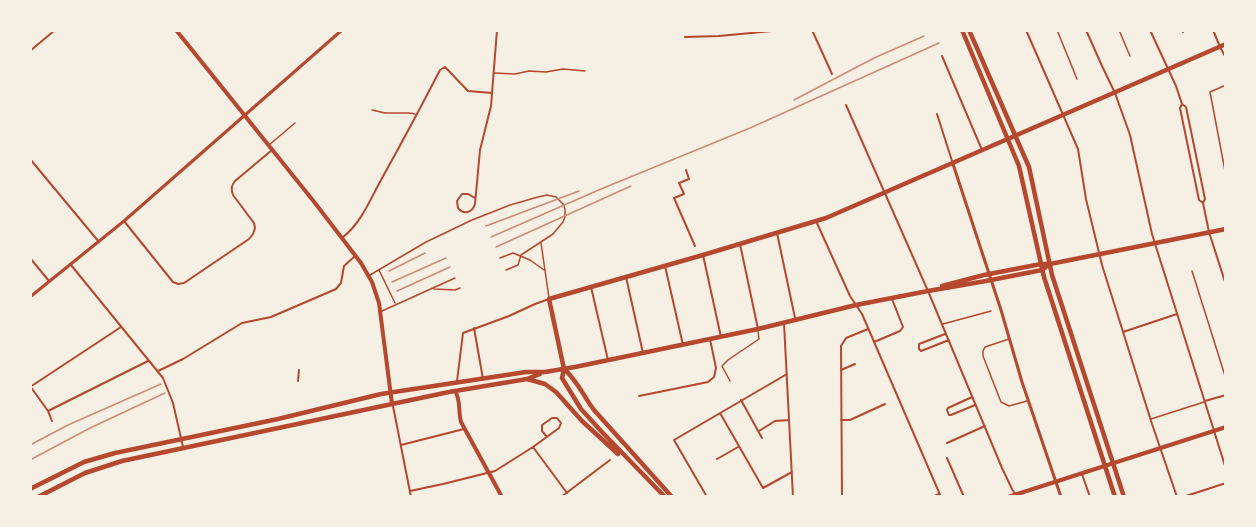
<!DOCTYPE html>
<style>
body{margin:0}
#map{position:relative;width:1256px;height:527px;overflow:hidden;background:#f6efe4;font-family:"Zilla Slab",serif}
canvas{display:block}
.frame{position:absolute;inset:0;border:32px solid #f6efe4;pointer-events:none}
</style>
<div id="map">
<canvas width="1256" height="527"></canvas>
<div class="frame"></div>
</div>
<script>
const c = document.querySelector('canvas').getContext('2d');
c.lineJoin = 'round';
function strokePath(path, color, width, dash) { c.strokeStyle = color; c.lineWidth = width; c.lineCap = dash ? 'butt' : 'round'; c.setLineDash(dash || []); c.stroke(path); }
strokePath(new Path2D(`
 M1057 30 1077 79
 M1119 30 1130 56
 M494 73 515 74 529 71 546 72 563 69 585 71
 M1226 85 1210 92 1226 176
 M372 110 385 113H409L415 114
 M269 145 295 123
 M541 243 549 298
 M500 258 513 253 530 260 544 270
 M379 270 395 303
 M1192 271 1226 379
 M370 275 426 242 472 220 510 205 538 197 547 195 556 197 563 204 565 209V217L563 222 553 234 521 255 518 265 506 270
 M434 289 455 290 460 288
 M382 311 455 278
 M943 324 991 311
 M1009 339 985 347 983 351V356L1001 402 1009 406 1027 401
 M730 381 722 366 728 360 759 339 758 331
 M1151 419 1204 402`), '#b5482f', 1.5);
strokePath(new Path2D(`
 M686 170 689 179 679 183 684 194 674 198 695 246
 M298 381 299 370`), '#b5482f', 2);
strokePath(new Path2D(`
 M812 30 832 74
 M1026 30 1078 149 1086 199 1102 265 1152 424 1177 497
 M1086 30 1102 66 1115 93 1130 135 1152 234 1226 469
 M1150 30 1176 86 1182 104 1186 107 1205 199 1203 203 1209 232 1226 285
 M1182 30 1183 32
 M1213 30 1220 47 1226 58
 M685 37 719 36 783 30
 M30 51 55 30
 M942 56 982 150
 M1182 104 1180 108 1199 200 1203 203
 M846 105 928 291 1002 468 1012 489 1017 497
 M937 114 953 164
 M30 159 99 242
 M475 198 468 194H462L457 201 458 208C464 215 472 213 475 204L480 150 491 106 497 30
 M124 221 173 282 178 284 184 283 249 239 253 234 255 228 254 223 233 195C231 189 231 186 235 181L272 150
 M816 221 850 296 862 314 941 497
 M777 233 795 318
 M343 237C361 223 370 200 381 180 401 144 421 107 440 70L445 67 468 91 492 93
 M740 244 758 329
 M703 255 721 337
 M30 258 49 281
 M71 265 163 378 173 403 183 447
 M665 266 683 345
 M626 277 643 353
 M591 287 608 360
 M784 323 793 497
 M474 328 483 379
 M1123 332 1177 314
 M945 334 919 344V349L921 351 949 340
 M874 342 900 331 903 327 892 299
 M841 370 855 364
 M158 371 183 359 242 323 271 317 336 289 341 283 344 266 355 256
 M457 381 463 333 509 316 535 304 549 299
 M30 386 48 411 52 421
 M30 387 121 327
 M639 396 708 382 714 377 716 368 710 339
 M972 397 948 408 947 410 949 415H951L975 405
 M741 400 762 438
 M1205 401 1226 395
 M393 406 411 497
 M48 411 148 361
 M720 413 763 488 792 472
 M841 420H850L885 404
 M759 431 775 421 789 420
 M947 443 985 426
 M401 445 464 429
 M533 447 567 493
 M947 458 964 497
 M717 459 738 447
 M1082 474 1090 497
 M410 491 443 484 495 471 533 447 559 428 561 423 557 418H552L542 425V431L547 437
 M561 497 610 460
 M707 497 674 440 787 374
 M842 497 841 346 846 338 868 329
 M932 497 939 494
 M1183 497 1226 483`), '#b5482f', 2);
strokePath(new Path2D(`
 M953 164 1001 310 1022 382 1061 497
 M30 297 124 221 342 30`), '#b5482f', 3);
strokePath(new Path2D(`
 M176 30 315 203 361 263 372 282 379 303 392 404
 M455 391C461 400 458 411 461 422L502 497
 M1008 497 1226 427`), '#b5482f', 4);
strokePath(new Path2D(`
 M962 30 1019 166 1044 277 1115 497
 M969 30 1029 167 1052 275 1124 497
 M942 286 984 275 1041 264H1050L1226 229
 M564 369C577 380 584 397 594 410L672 497
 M527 379 545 384 556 392 582 421 618 454
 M30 489 84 462 115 453 278 419 381 394 526 372H545L575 367 758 329 856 305 928 291 986 281 1042 270 1050 264
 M38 497 85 473 122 461 449 392 527 379 540 374
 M665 497 601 431 581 409 562 378 564 369 549 299 703 255 826 218 1226 44`), '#b5482f', 4.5);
strokePath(new Path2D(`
 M794 100 874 58 924 36
 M486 226 579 191
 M491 237 601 189 750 128 939 43
 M496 247 631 186
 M389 271 425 253
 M392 282 446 258
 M397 291 450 267
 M30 445 68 425 161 384
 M30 460 90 428 165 393`), '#cf8b77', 1.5);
</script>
